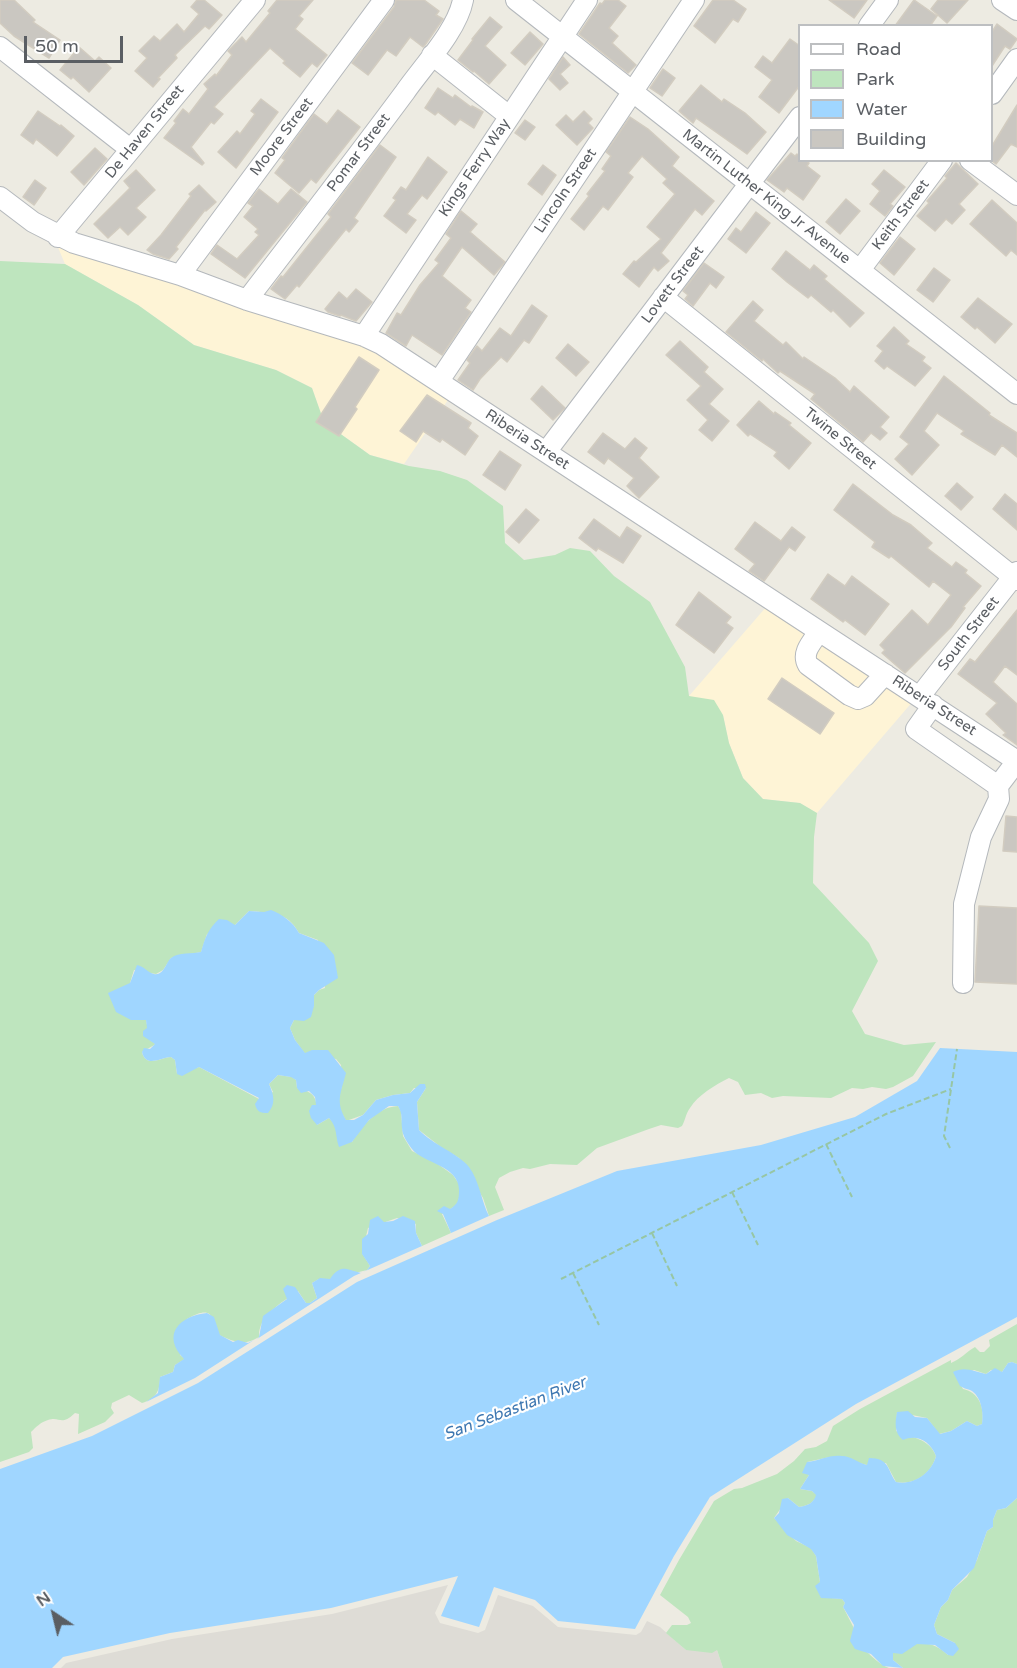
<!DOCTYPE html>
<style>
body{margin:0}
#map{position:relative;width:1017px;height:1668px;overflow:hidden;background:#edebe2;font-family:"Varela Round",sans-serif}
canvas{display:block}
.legend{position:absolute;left:798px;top:24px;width:195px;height:138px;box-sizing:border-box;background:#fff;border:2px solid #bdbfc1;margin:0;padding:8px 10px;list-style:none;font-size:18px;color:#5a5e63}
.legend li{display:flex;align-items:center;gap:12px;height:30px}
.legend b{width:30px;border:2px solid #bdbfc1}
.north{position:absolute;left:24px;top:1584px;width:60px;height:60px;-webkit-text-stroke:4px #fff;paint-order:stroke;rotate:325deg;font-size:16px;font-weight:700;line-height:24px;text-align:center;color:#5a5e63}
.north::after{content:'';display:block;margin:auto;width:21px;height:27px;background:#5a5e63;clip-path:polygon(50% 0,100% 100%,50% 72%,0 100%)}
.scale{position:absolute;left:24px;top:36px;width:99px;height:27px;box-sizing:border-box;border:3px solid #5a5e63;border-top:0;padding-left:8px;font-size:18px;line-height:21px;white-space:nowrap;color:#5a5e63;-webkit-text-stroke:4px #fff;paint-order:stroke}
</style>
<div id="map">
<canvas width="1017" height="1668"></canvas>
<ul class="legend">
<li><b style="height:8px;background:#fff"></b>Road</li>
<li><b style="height:16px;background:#bee5be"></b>Park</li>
<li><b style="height:16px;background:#a0d6ff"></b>Water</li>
<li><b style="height:16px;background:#cac7c1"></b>Building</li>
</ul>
<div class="north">N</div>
<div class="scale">50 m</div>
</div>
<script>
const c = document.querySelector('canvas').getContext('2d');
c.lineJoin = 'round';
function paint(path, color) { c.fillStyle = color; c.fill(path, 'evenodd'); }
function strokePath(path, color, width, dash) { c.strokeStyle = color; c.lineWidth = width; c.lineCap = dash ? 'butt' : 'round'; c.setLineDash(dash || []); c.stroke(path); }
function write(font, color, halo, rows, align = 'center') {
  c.font = font + ' "Varela Round",sans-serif'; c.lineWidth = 4.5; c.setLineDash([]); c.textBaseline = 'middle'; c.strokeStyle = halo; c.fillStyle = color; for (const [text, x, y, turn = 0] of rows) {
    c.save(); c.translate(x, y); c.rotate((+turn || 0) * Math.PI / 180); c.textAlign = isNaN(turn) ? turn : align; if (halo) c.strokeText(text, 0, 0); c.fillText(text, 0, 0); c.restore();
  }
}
paint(new Path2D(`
 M57 245 367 345 450 397 404 464 370 455 324 422 312 388 276 370 194 345 138 305 65 264Z
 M767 606 914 700 817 813 800 803 763 799 743 778 729 743 723 715 689 696Z`), '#fef4d6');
paint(new Path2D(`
 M448 1585 435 1613 440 1623 478 1633 485 1630 498 1595 533 1606 558 1627 636 1635 641 1632 647 1621 660 1627 686 1650H717L723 1668H61L66 1663 172 1639 332 1614Z`), '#dedcd6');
paint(new Path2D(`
 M0 261 65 264 138 305 194 345 276 370 312 388 324 422 370 455 409 466 440 471 467 480 503 506 505 543 524 560 555 555 570 548 590 551 614 576 650 602 685 667 689 696 714 700 723 715 729 743 743 778 763 799 800 803 817 813 814 837 813 883 869 943 878 961 852 1011 865 1034 904 1045 936 1042 913 1076 893 1087 886 1089 872 1087 863 1089 852 1088 831 1098 783 1096 772 1098 761 1093 745 1095 738 1082 729 1078C715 1085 698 1095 690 1108 686 1113 685 1121 682 1126L678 1128 661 1125 649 1129 597 1148 577 1165 550 1164 530 1169 523 1168 510 1172 499 1178 495 1187 504 1210 489 1216 483 1198 459 1158 442 1148 419 1130 417 1102 426 1088H414L410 1093 393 1095 376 1100 363 1115 346 1121 340 1110 338 1098 342 1086 341 1065 336 1059 305 1054 295 1040 290 1028 294 1020 314 1006V995L319 990 325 988 318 940 299 933C287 911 271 913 249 911L235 925 207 934 201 952 171 958 163 970 156 974 134 970 130 983 131 1020H146L150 1040 156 1044 142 1052C146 1068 159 1058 171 1057L175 1060 177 1074 199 1067 259 1099 273 1092 269 1084 278 1075 292 1077 296 1080 297 1088C321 1093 316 1104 317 1125L329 1118 352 1142C362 1126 377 1107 398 1106L401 1111 403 1136 412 1151 435 1162 453 1175 459 1184V1198L457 1205 442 1214 451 1233 422 1246 416 1233V1224L397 1218 368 1228 362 1253 370 1266 367 1270 331 1279H319L312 1283 317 1298 310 1303H306L298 1291C283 1302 258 1315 259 1337 245 1346 234 1342 219 1335 212 1317 213 1304 187 1319L180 1355 185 1359 175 1365 173 1372 160 1377C160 1391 156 1399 142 1403L129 1395 112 1403 111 1408 114 1413 105 1422 78 1434 79 1414 75 1413C60 1427 61 1416 48 1420 41 1422 36 1427 31 1432L33 1448 29 1452 0 1462Z
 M1017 1324V1364L1012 1362 1008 1363 1002 1372 991 1370 986 1374 974 1370 956 1376 963 1389C979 1392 985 1408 982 1424L977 1426 967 1421 951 1431 939 1434 927 1418 897 1412 896 1431C912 1438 929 1438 936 1456 932 1473 914 1486 896 1482L886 1463 867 1465 859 1463 849 1458 830 1457 807 1462 809 1475 800 1489 812 1491 817 1495C814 1503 807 1506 799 1507L788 1498 774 1518 796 1541 811 1548 816 1556 820 1582 818 1590 821 1597 842 1599 845 1603 843 1607C846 1612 864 1649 866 1651 872 1657 881 1665 889 1668H723L717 1650 712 1653 686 1650 666 1633 672 1625H687L691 1623 688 1617 660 1595 679 1560 714 1501 734 1489 742 1488 777 1474 794 1461 805 1449 816 1447 827 1441 833 1426 860 1409 951 1360V1363C961 1359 966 1352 975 1347L980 1352H984L990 1346 989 1340Z
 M1017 1498V1668H903L893 1660V1653C907 1654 905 1648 916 1644 928 1641 940 1647 948 1655L955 1643 937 1634 934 1625 941 1607 948 1600 952 1590 967 1577 977 1560 987 1531 993 1527V1520L997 1510 1006 1508Z`), '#bee5be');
paint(new Path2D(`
 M271 910C282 914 293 922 299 933L324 943 334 955 338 978 319 990 314 995V1006L311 1017 304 1021 294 1020 290 1028 295 1040 305 1053 312 1050H328L346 1073C341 1093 335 1101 346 1120H354L363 1115 376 1100 393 1095 410 1093 420 1084H425L426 1088 417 1102 419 1130C432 1144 459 1154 469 1167 479 1180 482 1203 489 1216L451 1233 443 1214 437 1211 444 1206 450 1209C458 1204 459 1200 459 1190 459 1165 422 1163 412 1149 408 1144 402 1135 402 1128 401 1120 403 1114 398 1106H389L369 1120 352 1142 339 1147C335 1136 338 1128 329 1118L317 1125 311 1118 309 1111 312 1105H316L315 1097 309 1091 301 1093 297 1088 296 1080 291 1077 278 1075 269 1084C274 1095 276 1104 268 1113 260 1113 257 1112 255 1104L259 1098 199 1067 182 1076 177 1074 175 1060 171 1057C159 1058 146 1068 142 1052L144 1048 150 1049 155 1044 143 1036V1031L147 1028 146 1020H131L116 1012 108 993 130 983 137 965C144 966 148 973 154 974 164 976 166 962 171 958 179 952 192 954 201 952 205 938 208 929 219 919L227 920 235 925 249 911 264 912Z
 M940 1048 1017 1052V1317L856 1404 710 1497 674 1556 635 1629 558 1621 535 1600 494 1587 479 1627 441 1616 458 1576 331 1608 170 1633 63 1657 52 1668H0V1469L92 1436 198 1383 357 1282 497 1220 617 1171 761 1145 855 1117 917 1081Z
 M378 1216 384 1222 393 1221 403 1216 415 1221 416 1233 422 1246 354 1276 257 1339 259 1337 263 1316 287 1299 283 1289 287 1285 295 1287 306 1303H310L317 1298 312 1283 320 1278 330 1279C341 1263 347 1270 361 1273L367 1270 370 1266 362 1254V1239L368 1234 370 1220Z
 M207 1313 214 1317 220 1335 233 1342 238 1340 248 1343 254 1340 195 1378 146 1402 158 1393 160 1377 173 1372 175 1365 184 1359C161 1335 179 1316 207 1313Z
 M1012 1362 1017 1364V1498L1006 1508 997 1510 993 1520V1527L987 1531 974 1568 952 1590 948 1600 941 1607 934 1625 937 1634 955 1643 959 1649 953 1656 948 1655 935 1645 917 1644 902 1654 893 1653V1660L903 1668 883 1666 871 1654 855 1649 850 1641 854 1625 843 1607 845 1603 842 1599 821 1598 815 1586 820 1582 816 1556 811 1549 787 1535 774 1518 779 1513 782 1499 788 1498 799 1507C807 1506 814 1503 816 1495L812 1491 800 1489 809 1475 802 1473 807 1462C818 1461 831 1454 842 1456 851 1456 858 1463 867 1465L869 1458C890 1458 887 1470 896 1482 914 1486 932 1472 936 1456 930 1441 917 1434 903 1440 894 1433 895 1423 897 1412L908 1411 915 1417 927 1418 940 1434 951 1431 967 1421 977 1426 982 1424C984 1413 981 1395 970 1390 967 1389 963 1388 960 1386L953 1372C964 1366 974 1371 986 1374L995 1368 1002 1372 1008 1363Z`), '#a0d6ff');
const building = new Path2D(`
 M0 0H14L35 20 33 22 60 40 49 58 14 36 0 23Z
 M197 0H204L222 15 209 29 205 26 175 55 177 58 158 78 160 79 153 87 135 71 147 58 139 51 154 36 160 41 177 24 184 32 199 14 191 7Z
 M277 0H313L299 16 303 19 295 29 327 55 317 67 312 63 300 77 283 63 285 61 270 48 214 107 223 114 214 124 211 122 191 147 204 163 202 165 164 138 176 123 174 121 183 109 189 114 208 89 204 84 215 74 216 76 232 55 228 51 242 37 246 42 270 13 268 11Z
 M396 0H424L439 11 436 15 443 19 425 45 423 47 410 37 396 56 387 50 368 75 352 63 394 7Z
 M605 0H618L626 6 609 28 618 36 612 43 636 65 628 73 579 34 600 3 602 4Z
 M713 0H733L746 9 738 22 733 19 715 43 694 26Z
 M829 0H867L854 18Z
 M914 0 937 16 930 26H895Z
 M938 0H968L947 23 931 9Z
 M490 17 502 27 485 46 506 65 489 84 474 71 473 72 458 60 473 40 472 39Z
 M997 24 1017 39 1010 49 1005 46 992 66V32Z
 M530 32 543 44 525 65 511 53Z
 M790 39 800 46V85L779 113 759 97 772 80 755 67 763 56 772 63Z
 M79 47 95 61 99 57 111 68 89 92 73 77 71 79 60 70Z
 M563 57 570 65 560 74 568 83 560 90 549 79Z
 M663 69 675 78 662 96 650 88Z
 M701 85 722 102 724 99 745 113 766 132 747 154 696 118 693 123 679 111Z
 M438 88 453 98 455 95 471 107 472 106 483 112 474 128 460 119 455 125 438 112 435 115 425 108Z
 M261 99 278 112 236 168 218 152 237 131 240 134 255 114 251 111Z
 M1017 105V147L1011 144 996 164 992 161V146Z
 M338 110 360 127 316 183 311 179 299 193 275 173 285 160 282 158 314 114 327 124Z
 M38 111 60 126 61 125 74 136 57 156 36 139 33 144 21 135Z
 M584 111 592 119 588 123 593 128 577 145 556 125 566 115 573 122Z
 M630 117 648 129 679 157 672 166 714 201 702 215 695 209 661 253 669 261 658 271 654 267 639 287 623 274 634 261 636 262 661 239 647 227 675 194 663 183 667 179 642 156 628 173 633 177 608 210 603 206 584 230 571 219 589 196 587 194 605 171 602 169 611 156 606 152Z
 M525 120 535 127 525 140 515 133Z
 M380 145 396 157 354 218 358 221 349 232 346 229 299 287 297 285 285 299 271 289 281 276 283 277 331 217 328 214Z
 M95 148 107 159 84 185 71 172Z
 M791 153 795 156 797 154 800 156V160H806L809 163 807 166 820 176 803 200 787 188 784 192 767 180Z
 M428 157 447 172 427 199 422 195 407 214 416 220 406 233 384 216 396 200 393 198 401 187 406 190Z
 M956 163 978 184 959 204 965 210 952 224 946 219 935 231 917 216 929 203 927 201 947 178 945 176Z
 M543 165 556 175 542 195 528 184Z
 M136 170 155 190 136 208 146 217 128 235 120 227 108 238 94 224 130 188 124 181Z
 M884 170 905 187 890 204 893 206 885 216 870 204 880 191 872 184Z
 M35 180 46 188 34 205 23 197Z
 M199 185 216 202 206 211 205 210 176 247 178 249 169 259 153 254 147 250 161 235 191 196 189 194Z
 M259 189 278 204 291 189 307 202 245 278 211 254 217 245 237 259 259 235 255 232 258 229 244 217 253 206 248 203Z
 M846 199 860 211 840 234 826 222Z
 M992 200 1017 223V255L1011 250 1006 256 970 224Z
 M461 211 477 224 470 232 505 262 494 275 462 247 442 276 471 300 465 308 471 312 442 355 412 335 406 346 386 333 397 313 401 315 420 285 439 263 435 260 451 238 446 234Z
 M756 212 770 223 746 253 728 239 736 228 741 232Z
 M900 237 915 249 894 275 880 263Z
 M786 251 810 270 814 265 827 276 824 279 864 313 850 327 833 310 831 312 811 295 808 298 787 282 772 269Z
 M704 263 724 277 716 288 710 283 693 306 685 299 688 295 683 291Z
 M934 268 950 280 933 302 917 290Z
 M356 289 372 302 356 321 341 315 340 316 328 312 325 309 339 292 347 299Z
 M978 298 1012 324 995 343 977 327 975 329 961 317Z
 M753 301 763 310 754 321 783 345 786 342 803 359 804 357 835 378 850 392 854 386 889 417 880 427 887 433 880 440 871 433 863 442 811 399 815 394 780 371 778 373 763 359 762 361 726 332Z
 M532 305 547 316 529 343 524 340 507 362 501 357 480 379 473 390 458 380 470 363 467 360 477 346 482 351 500 328 511 336Z
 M894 327 909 341 906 344 925 357 922 361 931 368 915 386 887 366 884 369 875 361 883 351 877 346Z
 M680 341 708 367 704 372 723 389 709 404 729 421 712 441 699 430 708 420 687 400 701 386 666 355Z
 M568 344 589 362 576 376 556 358Z
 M359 357 379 370 355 407 357 409 339 436 316 422Z
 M944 376 990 413 989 415 1017 433V457L1002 445 995 455 961 434 964 431 937 413 924 431 939 445 912 475 895 459 909 444 900 437Z
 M542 386 565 408 553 420 531 399Z
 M427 395 471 423 468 428 478 436 465 455 442 439 440 442 423 431 416 442 400 431Z
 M759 401 774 414 775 412 791 423 789 425 811 443 789 469 774 456 777 452 750 434 748 436 737 425Z
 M603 433 625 449 635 438 647 448 639 458 659 477 639 498 627 486 634 478 608 458 604 464 588 452Z
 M500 451 521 465 505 490 483 475Z
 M957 483 973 497 961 510 945 496Z
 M853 484 893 515 911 525 932 543 927 548 952 567 956 562 967 570 965 573 981 586 963 607 965 608 951 627 905 673 882 653 885 650 880 645 912 610 928 625 951 595 933 581 929 587 891 556 889 558 872 547 875 542 834 510Z
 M1005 494 1017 504V530L993 509Z
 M526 509 539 520 519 543 506 532Z
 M594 519 620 538 627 527 641 536 623 563 598 548 596 551 579 538Z
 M755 522 781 541 792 527 805 537 795 551 789 547 764 581 749 571 755 564 735 549Z
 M828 574 845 586 852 576 889 604 865 635 845 620 843 622 811 599Z
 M699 592 731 617 726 623 733 628 714 653 676 625Z
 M1017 610V675L1005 666 993 682 1017 704V745L1003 735 1006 733 986 714 997 703 958 674 970 659 975 662Z
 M782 678 834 713 820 734 768 699Z
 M1006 816 1017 817V852L1003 851Z
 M979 906 1017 908V984L975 982Z`);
paint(building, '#cac7c1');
strokePath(building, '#d2ccc0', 1.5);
const minor = new Path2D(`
 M516 0 1017 394
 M1002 0 1017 10
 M869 26 888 0
 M0 47 130 149
 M432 55 509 116
 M992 94 1017 59
 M970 160 1017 195
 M0 197 33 222 74 243 180 275 247 300 364 336 381 344 1017 761
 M58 237 255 0
 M860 270 942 160
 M180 275 384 0
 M663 297 1017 580
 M247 300C300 231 353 162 405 92 423 66 457 31 463 0
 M364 336 587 0
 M439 381 694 0
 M546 452 800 117
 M819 632C812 642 801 653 808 665L849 695 858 699 865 696 885 674
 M920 696 1017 572
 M933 705 916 729 998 786 1017 761
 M963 983 964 904 981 837 999 799 998 786`);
strokePath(minor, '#b4b8bc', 22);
strokePath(new Path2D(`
 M826 1144 852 1197
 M950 1148 944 1136 957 1049
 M732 1192 758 1245
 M652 1233 677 1286
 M573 1273 599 1325
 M561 1279 886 1114 951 1089`), '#97c6a4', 2, [6, 3]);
strokePath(minor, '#fff', 20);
write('15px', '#5a5e63', '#fff', [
 ["De Haven Street",145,132,-51],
 ["Moore Street",282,137,-53],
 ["Pomar Street",359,153,-53],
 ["Kings Ferry Way",475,168,-56],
 ["Lincoln Street",566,191,-56],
 ["Martin Luther King Jr Avenue",766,197,38],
 ["Keith Street",901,215,-53],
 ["Lovett Street",673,285,-53],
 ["Twine Street",840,439,39],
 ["Riberia Street",527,440,33],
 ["South Street",969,634,-52],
 ["Riberia Street",934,706,33]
]);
write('italic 16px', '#3d77b1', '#fff', [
 ["San Sebastian River",515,1409,-21]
]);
</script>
